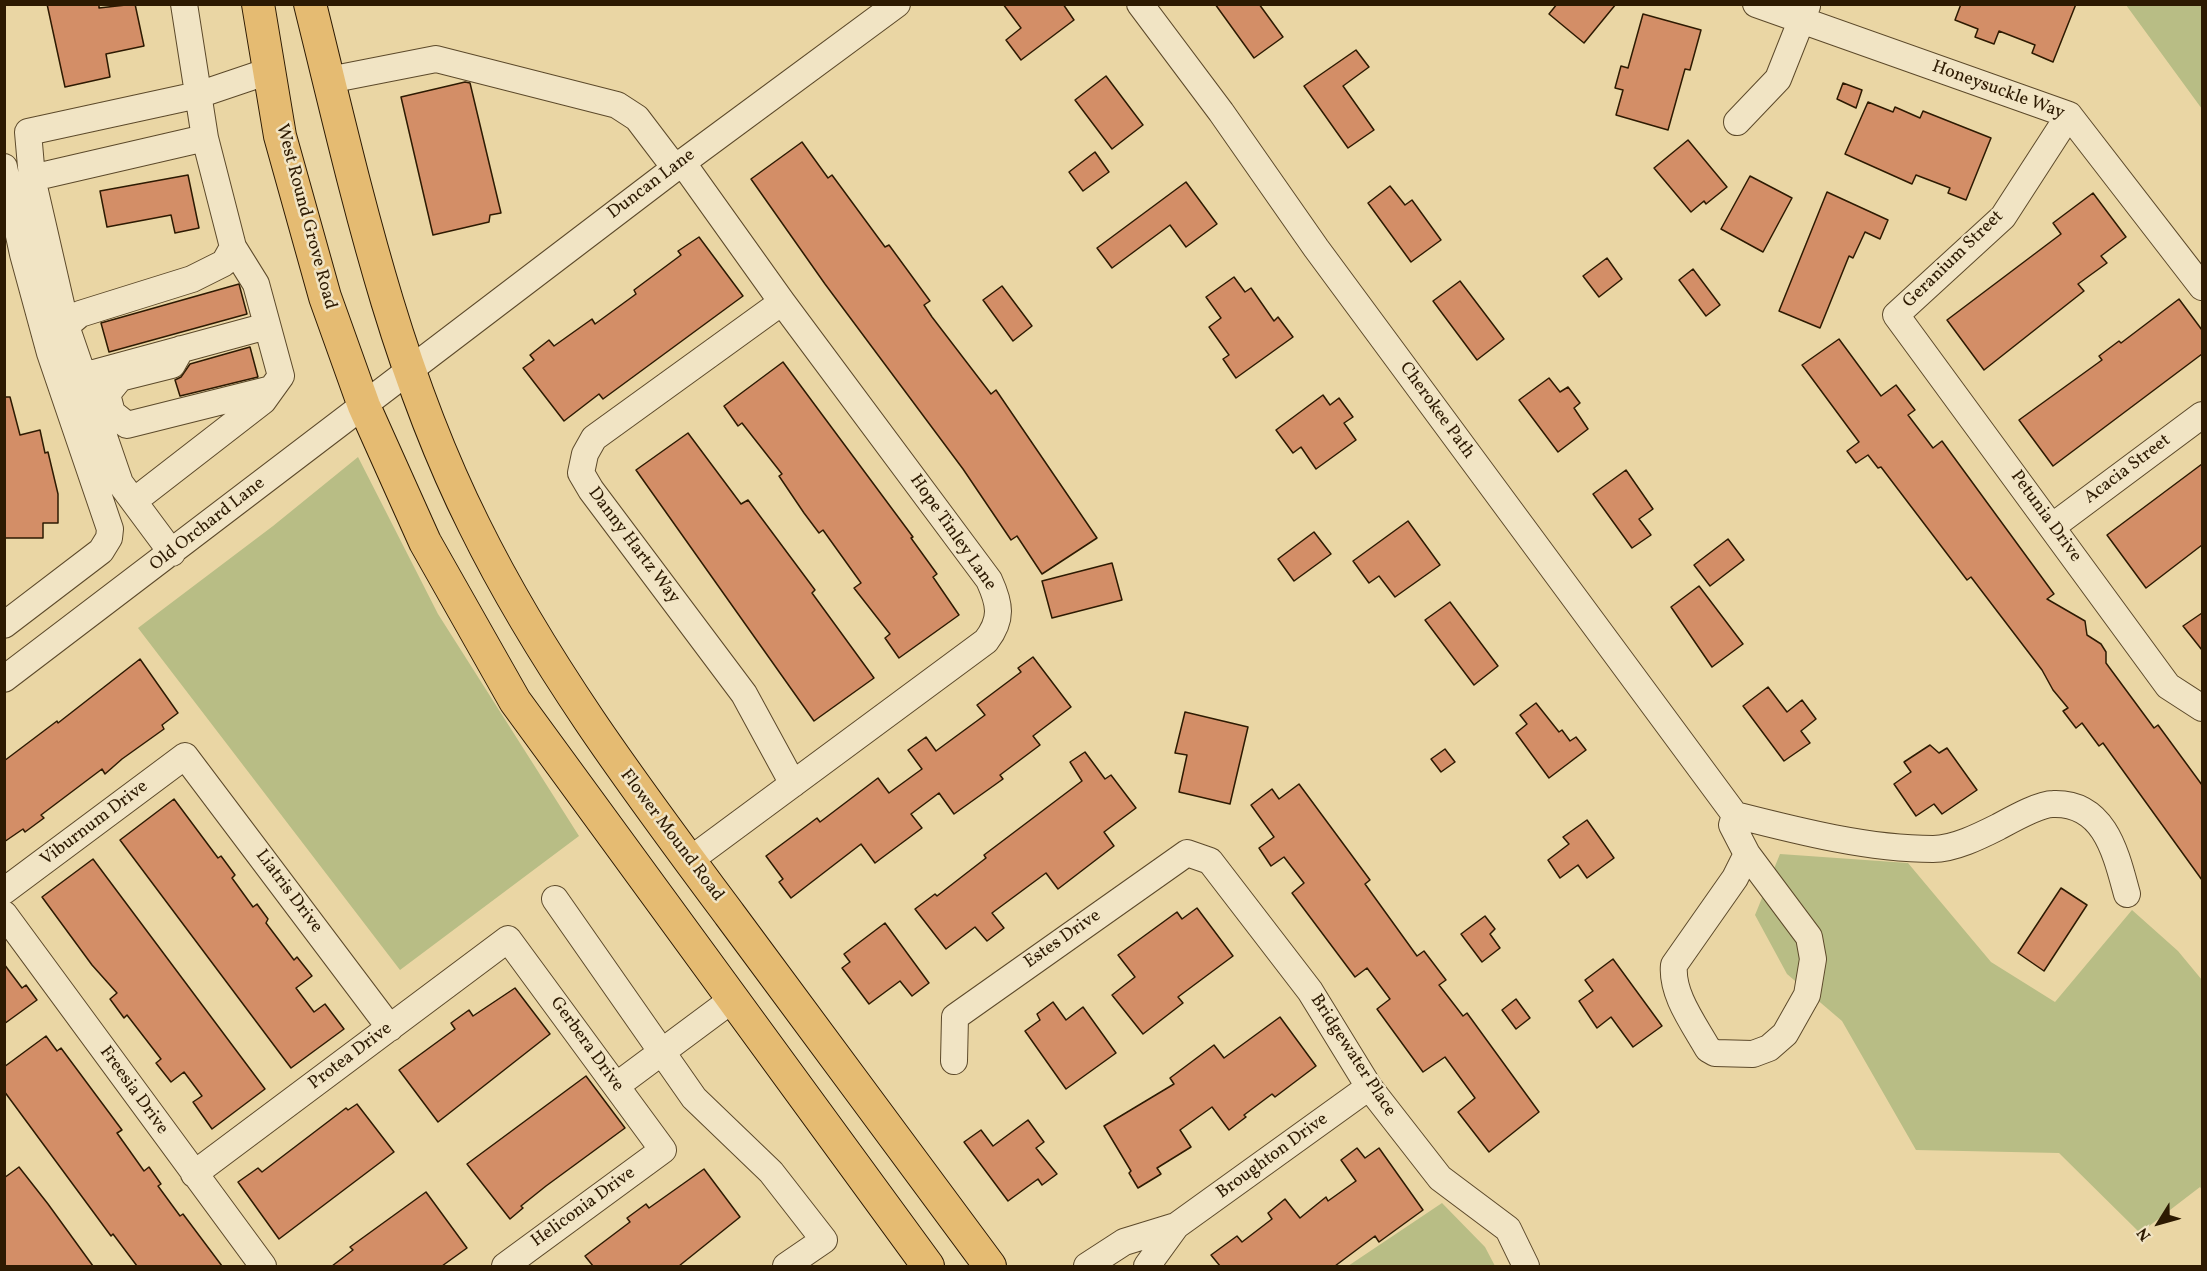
<!DOCTYPE html>
<style>
body{margin:0}
#map{position:relative;width:2207px;height:1271px;overflow:hidden;background:#ead6a4;font-family:Vollkorn,serif}
canvas{display:block}
.frame{position:absolute;inset:0;border:6px solid #2d1a02;pointer-events:none}
.north{position:absolute;left:2129px;top:1193px;width:60px;height:60px;-webkit-text-stroke:4px #f1e4c4;paint-order:stroke;rotate:233deg;font-size:16px;font-weight:700;line-height:24px;text-align:center;color:#2d1a02}
.north::after{content:'';display:block;margin:auto;width:21px;height:27px;background:#2d1a02;clip-path:polygon(50% 0,100% 100%,50% 72%,0 100%)}
</style>
<div id="map">
<canvas width="2207" height="1271"></canvas>
<div class="frame"></div>
<div class="north">N</div>
</div>
<script>
const c = document.querySelector('canvas').getContext('2d');
c.lineJoin = 'round';
function paint(path, color) { c.fillStyle = color; c.fill(path, 'evenodd'); }
function strokePath(path, color, width, dash) { c.strokeStyle = color; c.lineWidth = width; c.lineCap = dash ? 'butt' : 'round'; c.setLineDash(dash || []); c.stroke(path); }
function write(font, color, halo, rows, align = 'center') {
  c.font = font + ' Vollkorn,serif'; c.lineWidth = 5; c.setLineDash([]); c.textBaseline = 'middle'; c.strokeStyle = halo; c.fillStyle = color; for (const [text, x, y, turn = 0] of rows) {
    c.save(); c.translate(x, y); c.rotate((+turn || 0) * Math.PI / 180); c.textAlign = isNaN(turn) ? turn : align; if (halo) c.strokeText(text, 0, 0); c.fillText(text, 0, 0); c.restore();
  }
}
paint(new Path2D(`
 M2126 5H2202V109Z
 M358 457 438 614 579 836 400 970 138 628 273 526Z
 M1780 854 1908 863 1991 962 2055 1002 2132 910 2178 951 2202 980V1190L2200 1187 2140 1233 2059 1153 1916 1150 1842 1021 1787 974 1755 915Z
 M1442 1203 1485 1247 1495 1266H1348Z`), '#b8bd85');
const building = new Path2D(`
 M47 4H99V8L135 4 144 46 106 54 110 77 65 87Z
 M1003 4H1063L1074 20 1021 60 1006 40 1021 28Z
 M1215 4H1259L1283 37 1254 58Z
 M1557 4H1616L1584 43 1549 14Z
 M1961 4H2076L2053 62 2032 53 2035 45 1999 31 1994 44 1975 37 1978 29 1955 20Z
 M1643 14 1701 30 1690 70 1685 69 1668 130 1616 115 1623 90 1615 88 1621 66 1628 68Z
 M1356 50 1369 67 1343 86 1374 130 1348 148 1304 86Z
 M1106 76 1143 125 1112 149 1075 100Z
 M465 82 470 83 501 213 490 215 489 222 433 235 401 97Z
 M1843 83 1862 90 1856 108 1837 99Z
 M1868 102 1893 112 1895 107 1920 118 1923 111 1991 138 1966 200 1948 193 1950 188 1916 175 1912 184 1845 154Z
 M1688 140 1727 187 1706 204 1704 201 1691 212 1654 168Z
 M802 142 828 178 832 175 885 247 889 245 930 301 924 305 932 317 991 394 996 390 1097 538 1042 574 1017 536 1011 540 963 469 825 284 751 179Z
 M1095 152 1109 172 1083 191 1069 172Z
 M188 175 199 228 175 233 171 215 107 227 100 191Z
 M1750 176 1792 198 1763 252 1721 229Z
 M1186 182 1217 224 1186 247 1170 225 1112 268 1097 248Z
 M1390 186 1405 205 1412 200 1441 240 1411 262 1368 203Z
 M1827 192 1888 220 1880 239 1865 232 1853 258 1849 256 1820 328 1779 311Z
 M2093 193 2126 237 2101 256 2107 263 2078 284 2084 291 1984 370 1947 320 2061 234 2053 223Z
 M699 237 743 296 603 399 599 394 564 421 523 368 534 360 530 355 549 340 554 346 592 319 595 324 636 294 634 290 681 255 678 251Z
 M1607 258 1622 279 1599 297 1583 276Z
 M1693 269 1720 305 1706 316 1679 280Z
 M1234 277 1245 292 1251 288 1274 321 1278 317 1293 337 1236 378 1223 359 1229 355 1209 327 1221 318 1206 297Z
 M1460 281 1504 339 1477 360 1433 301Z
 M239 284 247 314 109 352 101 323Z
 M1002 286 1032 326 1013 341 983 300Z
 M2179 299 2202 330V354L2053 466 2019 420 2102 360 2099 356 2119 341 2121 343Z
 M1839 339 1881 396 1896 385 1915 410 1908 415 1933 448 1942 441 2054 594 2047 599 2085 621 2087 635 2101 644 2106 652V663L2154 728 2158 725 2202 785V880L2103 743 2099 746 2082 723 2076 728 2063 711 2068 708 2053 690 2042 670 1971 577 1967 580 1881 467 1878 468 1868 455 1856 463 1847 451 1859 442 1802 365Z
 M250 347 258 377 180 396 175 380 181 377 190 364Z
 M783 362 913 537 911 538 937 574 933 577 959 615 899 658 885 638 890 634 854 588 861 583 823 530 819 533 804 513 779 476 782 474 742 423 738 426 724 406Z
 M1549 378 1560 392 1568 387 1580 403 1574 408 1588 429 1558 452 1519 400Z
 M1323 395 1330 405 1339 398 1353 417 1344 423 1356 440 1316 469 1301 447 1293 453 1276 430Z
 M4 397H10L20 435 40 430 45 453 48 452 58 494V523H43V538H4Z
 M688 433 741 504 748 500 815 590 812 593 874 678 814 721 636 470Z
 M2202 464V545L2146 588 2107 535Z
 M1626 470 1653 509 1639 519 1651 535 1632 548 1593 494Z
 M1408 521 1440 565 1395 597 1379 576 1369 583 1353 561Z
 M1314 532 1331 554 1294 581 1278 559Z
 M1728 539 1744 560 1710 586 1694 565Z
 M1112 563 1122 600 1052 618 1042 581Z
 M1699 586 1743 644 1712 667 1671 607Z
 M1450 602 1498 666 1474 685 1425 620Z
 M2202 613V650L2183 626Z
 M1033 657 1071 707 1033 736 1040 745 1000 775 1003 779 954 814 939 793 911 814 922 828 875 863 861 844 791 898 779 882 783 879 766 856 817 818 820 822 878 778 889 793 922 769 908 750 926 737 936 751 985 715 977 705 1021 672 1018 668Z
 M140 659 178 713 162 725 164 729 122 759 105 774 102 769 41 815 44 818 25 832 23 829 4 842V761L57 721 58 723Z
 M1768 687 1787 712 1802 700 1816 719 1801 731 1810 743 1784 761 1743 706Z
 M1536 703 1559 732 1562 730 1570 741 1576 737 1586 750 1549 778 1516 733 1527 724 1520 715Z
 M1185 712 1248 727 1230 804 1179 792 1187 755 1175 753Z
 M1930 745 1939 753 1947 748 1977 790 1942 814 1934 804 1916 816 1894 784 1911 772 1904 762Z
 M1445 749 1455 762 1441 772 1431 759Z
 M1085 752 1105 779 1111 775 1136 808 1104 832 1114 846 1058 889 1046 873 992 913 1004 928 987 941 975 927 946 949 915 909 935 894 937 896 986 858 984 855 1082 781 1070 762Z
 M1299 784 1370 880 1365 884 1417 956 1424 951 1446 980 1439 985 1463 1016 1467 1013 1539 1112 1489 1152 1458 1112 1475 1098 1445 1057 1423 1072 1377 1009 1390 999 1367 968 1355 977 1292 893 1304 883 1284 857 1271 866 1259 848 1274 837 1251 805 1272 789 1279 799Z
 M174 799 218 858 221 856 235 875 232 878 253 907 257 904 268 919 266 923 294 960 297 957 312 976 296 988 314 1012 325 1004 344 1029 291 1068 120 840Z
 M1587 820 1614 858 1587 878 1578 865 1560 878 1548 860 1569 844 1563 837Z
 M93 859 265 1089 212 1129 193 1102 202 1096 184 1072 171 1082 156 1063 161 1059 127 1015 124 1018 110 999 117 993 92 965 42 897Z
 M2061 888 2087 905 2044 971 2018 953Z
 M1197 908 1233 956 1178 997 1183 1003 1143 1034 1112 995 1135 977 1118 955 1177 912 1182 919Z
 M1485 916 1495 929 1490 934 1500 948 1482 962 1461 934Z
 M885 923 929 983 912 996 900 981 869 1004 842 968 850 962 844 954Z
 M1613 959 1662 1026 1633 1047 1611 1017 1597 1028 1579 1001 1593 991 1585 980Z
 M4 964 22 988 26 985 37 1000 4 1024Z
 M515 988 550 1034 438 1122 399 1070 455 1029 451 1023 469 1010 473 1016Z
 M1516 999 1530 1018 1516 1029 1502 1010Z
 M1053 1002 1066 1020 1083 1007 1116 1053 1066 1089 1025 1031 1040 1020 1037 1014Z
 M1280 1017 1316 1066 1275 1097 1272 1094 1244 1115 1246 1117 1229 1130 1212 1107 1180 1130 1191 1147 1157 1168 1161 1174 1138 1188 1129 1173 1131 1171 1104 1126 1174 1084 1170 1078 1214 1045 1224 1058Z
 M46 1036 57 1051 61 1048 122 1130 117 1133 144 1171 149 1167 161 1184 158 1186 180 1216 183 1214 222 1266H137L113 1234 111 1236 4 1091V1067Z
 M586 1076 625 1128 546 1186 521 1206 523 1208 510 1219 467 1164Z
 M357 1104 394 1152 279 1239 238 1182 258 1168 262 1172 346 1108 348 1110Z
 M1028 1120 1044 1142 1036 1148 1057 1174 1042 1185 1038 1179 1008 1201 964 1142 981 1130 993 1146Z
 M1357 1148 1365 1158 1379 1148 1423 1210 1379 1242 1375 1236 1335 1266H1220L1211 1255 1237 1236 1242 1242 1272 1219 1268 1213 1285 1199 1300 1218 1326 1197 1328 1201 1356 1181 1341 1160Z
 M19 1167 48 1204 93 1266H4V1178Z
 M704 1169 740 1217 679 1266H593L585 1256 630 1222 627 1218 646 1204 649 1208Z
 M426 1192 467 1248 442 1266H332L353 1250 350 1247Z`);
paint(building, '#d38e67');
strokePath(building, '#2d1a02', 1.5);
const minor = new Path2D(`
 M184 4 205 138
 M1140 4 1221 112 1316 248 1735 815
 M1756 4 2069 115 2202 287
 M329 80 436 59 617 105 637 118 675 168
 M2069 115 2003 217 1896 315 2168 686 2202 708
 M1737 122 1778 79 1807 6
 M682 162 782 302 989 580C1000 604 1003 619 986 641L690 860
 M4 167 23 254 50 353 110 529 109 538 101 551 4 625
 M32 178 28 132 198 95 269 71
 M782 302 594 438 585 454 581 473 591 490 744 694 793 784
 M66 326 80 314 192 279 224 263 233 247 205 138 32 178 66 326 120 483 172 553
 M181 349 172 365 120 378 107 394 112 413 127 425 271 389
 M83 376 267 326
 M134 501 263 401 281 376 256 284 233 247
 M2053 526 2202 415
 M4 679 675 168 897 4
 M1735 815 1732 825 1747 854 1735 878 1674 965C1671 994 1694 1024 1708 1049L1715 1053 1753 1054 1769 1048 1785 1034 1807 995 1813 959 1809 937 1747 854
 M1735 815C1798 831 1868 849 1933 849 1954 849 1980 836 1998 827 2011 820 2039 804 2053 804 2105 802 2116 854 2127 894
 M4 891 185 756 390 1028
 M555 899 694 1098 771 1172 824 1240 786 1266
 M4 914 263 1266
 M954 1061 955 1017 1187 853 1210 861 1310 991 1369 1087 1440 1178 1508 1229 1526 1266
 M616 1086 733 999
 M194 1174 508 939 663 1150 505 1266
 M1087 1266 1124 1242 1176 1226
 M1147 1266 1176 1226 1369 1087`);
const major = new Path2D(`
 M258 4 280 136 325 297 364 406 425 542 515 701 928 1266
 M310 4C354 181 392 361 474 525 543 665 637 790 730 915 817 1032 903 1149 990 1266`);
strokePath(minor, '#5c492a', 28);
strokePath(major, '#2d1a02', 34);
strokePath(minor, '#f1e4c4', 26);
strokePath(major, '#e5bb72', 32);
write('18px', '#2d1a02', '#f1e4c4', [
 ["Honeysuckle Way",1998,91,20],
 ["Duncan Lane",652,185,-37],
 ["West Round Grove Road",305,217,75],
 ["Geranium Street",1954,260,-44],
 ["Cherokee Path",1436,411,54],
 ["Acacia Street",2128,470,-37],
 ["Petunia Drive",2045,517,54],
 ["Old Orchard Lane",208,525,-38],
 ["Hope Tinley Lane",952,533,55],
 ["Danny Hartz Way",633,546,53],
 ["Viburnum Drive",95,824,-37],
 ["Flower Mound Road",671,836,53],
 ["Liatris Drive",288,892,53],
 ["Estes Drive",1063,940,-35],
 ["Gerbera Drive",586,1045,54],
 ["Bridgewater Place",1352,1056,57],
 ["Protea Drive",351,1057,-37],
 ["Freesia Drive",133,1091,54],
 ["Broughton Drive",1273,1157,-36],
 ["Heliconia Drive",584,1208,-36]
]);
</script>
